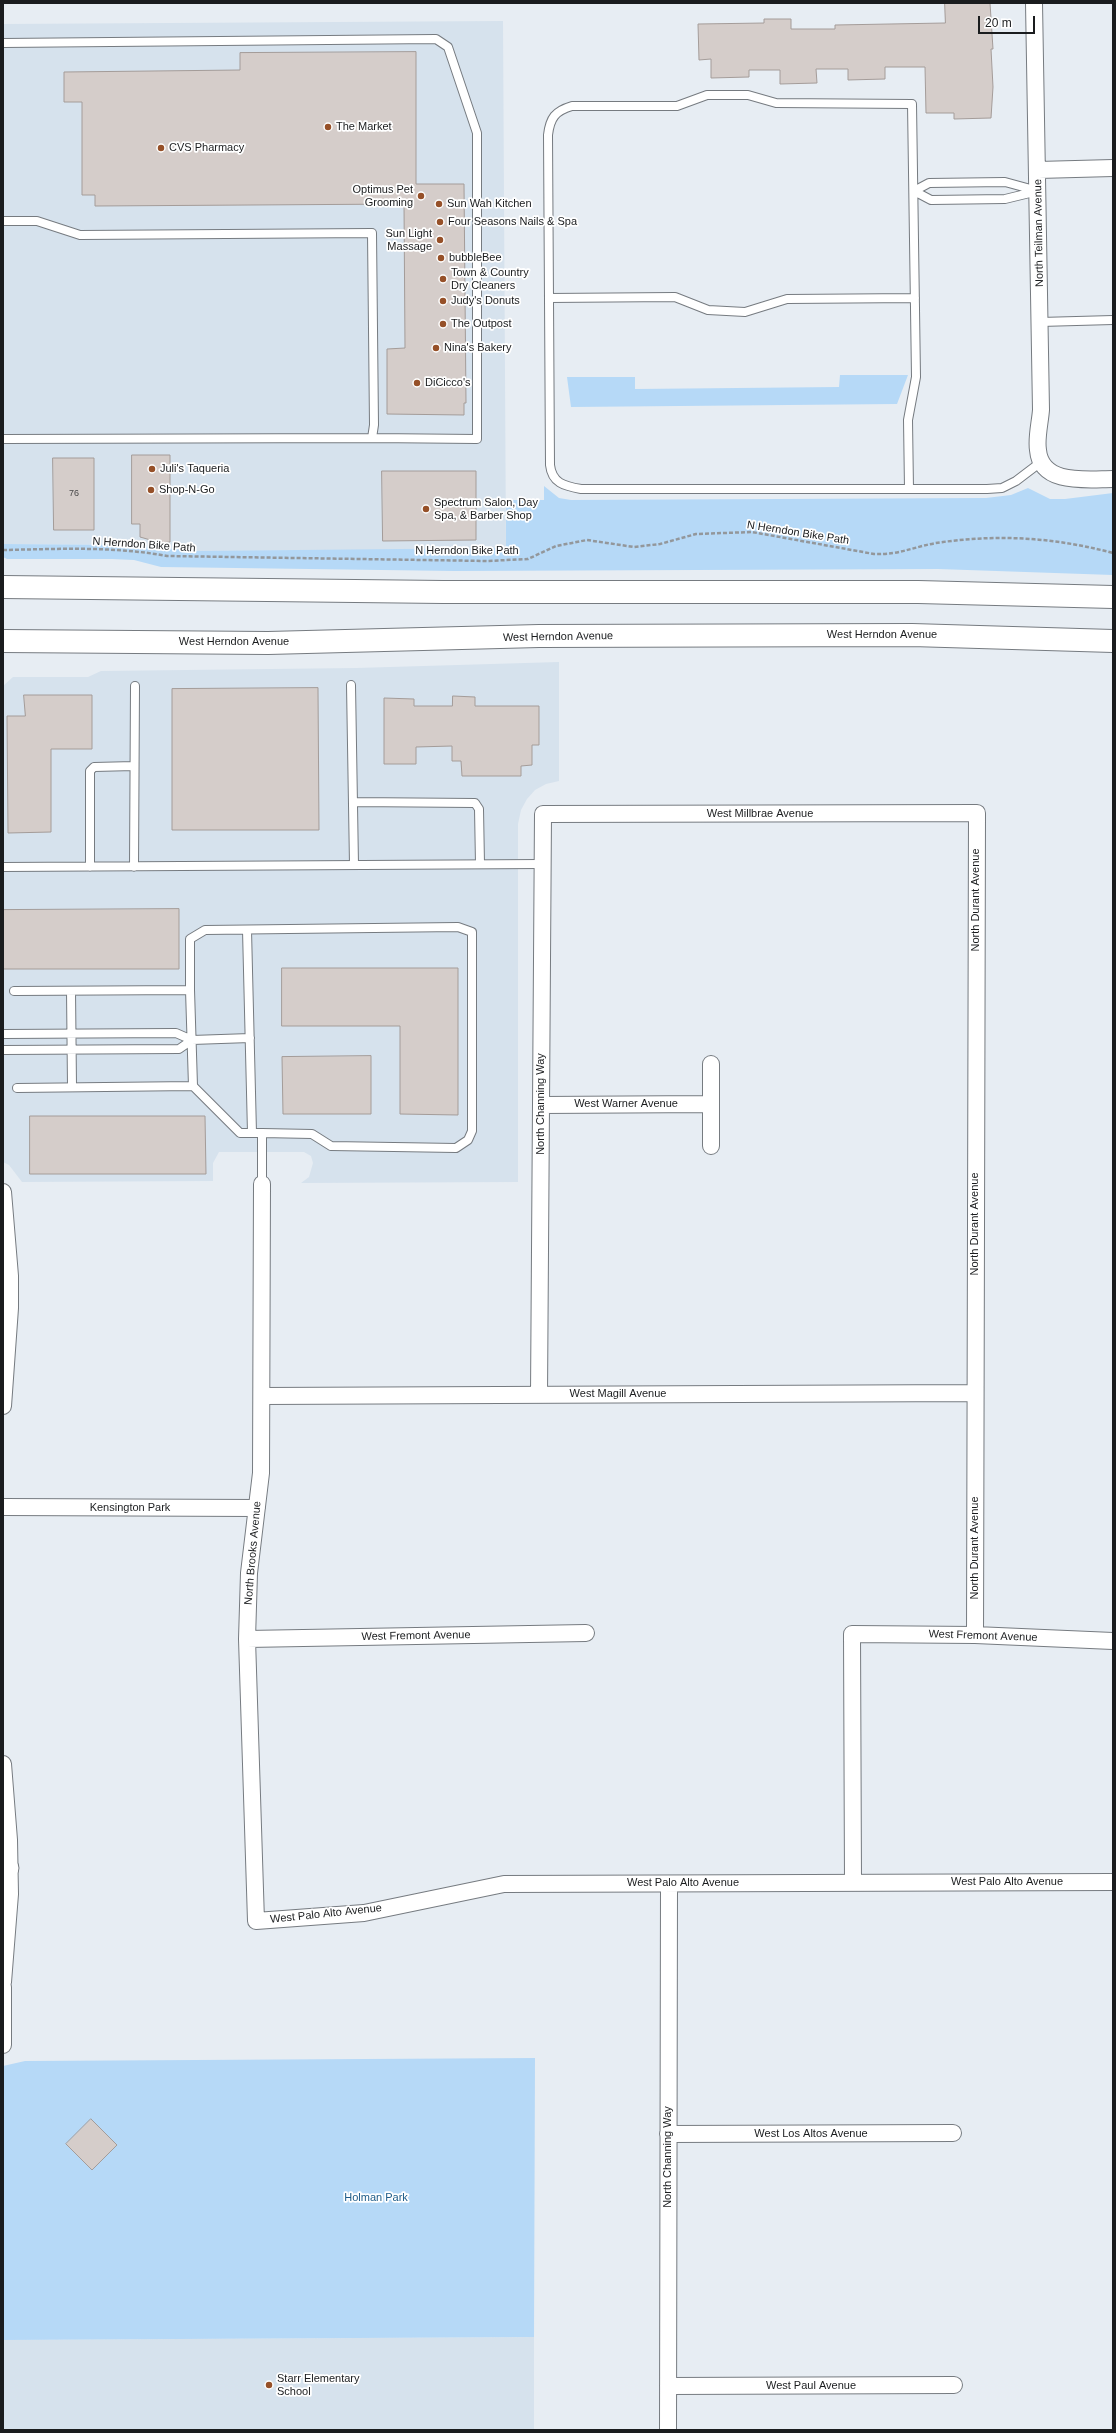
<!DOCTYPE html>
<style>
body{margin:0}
#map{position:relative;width:1116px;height:2433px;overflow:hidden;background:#e7edf3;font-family:Helvetica,sans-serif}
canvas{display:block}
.frame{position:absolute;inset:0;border:4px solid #1a1c1e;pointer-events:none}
.scale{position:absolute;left:978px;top:16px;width:57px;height:18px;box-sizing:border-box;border:2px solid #1a1c1e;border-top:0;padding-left:5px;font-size:12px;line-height:14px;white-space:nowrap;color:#1a1c1e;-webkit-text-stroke:3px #fff;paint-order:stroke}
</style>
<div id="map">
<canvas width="1116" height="2433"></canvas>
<div class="frame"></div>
<div class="scale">20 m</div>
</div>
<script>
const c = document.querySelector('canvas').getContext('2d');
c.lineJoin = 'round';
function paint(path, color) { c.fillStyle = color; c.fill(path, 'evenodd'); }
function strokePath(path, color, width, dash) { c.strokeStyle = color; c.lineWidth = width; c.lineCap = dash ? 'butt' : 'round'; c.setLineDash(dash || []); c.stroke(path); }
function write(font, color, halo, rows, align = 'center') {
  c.font = font + ' Helvetica,sans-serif'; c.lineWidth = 3.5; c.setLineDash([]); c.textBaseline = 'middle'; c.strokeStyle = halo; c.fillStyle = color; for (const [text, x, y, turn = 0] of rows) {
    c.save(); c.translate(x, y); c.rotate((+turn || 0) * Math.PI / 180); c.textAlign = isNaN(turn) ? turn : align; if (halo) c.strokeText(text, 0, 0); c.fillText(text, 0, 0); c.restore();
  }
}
paint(new Path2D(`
 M503 21 506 550 194 551 132 545 3 544V24Z
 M559 662V781L546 784 535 790 527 799 521 810 518 824V1182L301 1183 309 1177 313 1163 311 1156 304 1152H219L213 1163V1181L22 1182 9 1165 3 1162V686L13 677H88L101 671 356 668Z
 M534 2337V2430H3V2340Z`), '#d6e2ed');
paint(new Path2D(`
 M840 375H908L897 404 571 407 567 377H635V389L839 387Z
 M544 486 559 498 571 500 986 498 1011 495 1028 488 1050 499H1065L1113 493V575L938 569 454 571 236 568 161 567 134 560 112 559H7L3 557V544L132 545 194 551 506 548V500H544Z
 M535 2058 534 2337 3 2340V2066L25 2061Z`), '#b6d9f7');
const building = new Path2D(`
 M945 3H990L993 49H991L993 87 991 118 954 119V113H926L925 67H885V79L848 80V69H816L817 83 780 84V70H749V77L711 78V59L699 60 698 24 764 23V19H791V29H835V25L945 23Z
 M416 52V184H464L466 403H464V415L387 414V349L405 348 404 204 95 206V195H82V102H64V72L240 70V53Z
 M132 455H170V542L161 543 140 537V524H132Z
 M53 458H94V530H54Z
 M382 471H476V540L383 541Z
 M318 688 319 830H172V689Z
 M24 695H92V749H51V832L8 833 7 716H25Z
 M453 696 475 697V706H539V745H532V765L521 766V776H462L461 761H452V746L416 747V764H384V698L414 699V706H452Z
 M179 909V969H3V910Z
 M282 968H458V1115L400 1114V1026H282Z
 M371 1056V1114H283L282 1057Z
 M30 1116H205L206 1174H30Z
 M91 2119 117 2145 92 2170 66 2144Z`);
paint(building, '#d5cdca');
strokePath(building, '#a49c99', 1);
const service = new Path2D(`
 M3 43 436 39 448 47 477 133V439L372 438 374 425 372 233 80 235 37 221H3
 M1005 182 1038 191 1005 199 931 200 914 191 929 183Z
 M549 298 675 297 708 310 745 312 787 299 915 298
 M1040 322 1113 320
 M3 439 372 438
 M909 489 908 420 916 377 912 104 776 103 748 95H707L677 106H572C555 111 550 118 548 135L550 465C552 483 564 486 581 489H987L1002 488 1016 481 1041 462
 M351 685 354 865
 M353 802 475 803 479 809 480 864
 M3 867 542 864
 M90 867V771L94 767 134 766
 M134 867 135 686
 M247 930 252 1133
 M190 990 193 1086
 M14 991 190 990V939L205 930 458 927 472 932V1131L468 1140 456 1148 331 1146 312 1134 262 1133V1184
 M71 991 72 1086
 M3 1034 176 1033 192 1040 250 1038
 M3 1050 179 1049 192 1040
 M17 1088 193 1086 240 1133H262`);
const minor = new Path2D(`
 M1034 3 1041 410C1040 423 1036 438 1038 450 1041 486 1088 479 1113 479
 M1038 170 1113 168
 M711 1064V1146
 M541 1105 711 1104
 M262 1184 261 1473 249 1573 247 1639 256 1921 364 1913 504 1884 1113 1882
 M3 1192 10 1276V1308L3 1406
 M539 1394 543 814 977 813 975 1635
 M262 1396 975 1393
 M3 1507 257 1508
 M247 1639 586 1633
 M3 1764 9 1840 10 1894 3 1982
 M853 1882 852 1634 975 1635 1113 1641
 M3 1987V2045
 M668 2134 953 2133
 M668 2386 954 2385
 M668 2430 669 1884`);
const tertiary = new Path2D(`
 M3 1868H9`);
const primary = new Path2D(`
 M3 587 443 592H918L1113 597
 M3 641 268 643 539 636 912 635 1113 641`);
strokePath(service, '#767b80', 10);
strokePath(minor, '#767b80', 18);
strokePath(tertiary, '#767b80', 21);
strokePath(primary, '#767b80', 24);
strokePath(new Path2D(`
 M3 550C58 549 113 546 167 556L487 561 528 559 556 546 587 540 634 547 660 544 696 534 752 532 874 554C902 555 917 545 943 542 1001 534 1057 538 1113 553`), '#93979b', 2.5, [4, 2]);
strokePath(service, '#fff', 8);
strokePath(minor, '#fff', 16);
strokePath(tertiary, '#fff', 19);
strokePath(primary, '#fff', 22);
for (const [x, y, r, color] of [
 [328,127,4,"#965028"],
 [161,148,4,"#965028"],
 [421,196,4,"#965028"],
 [439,204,4,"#965028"],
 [440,222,4,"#965028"],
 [440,240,4,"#965028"],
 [441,258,4,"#965028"],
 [443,279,4,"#965028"],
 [443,301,4,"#965028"],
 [443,324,4,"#965028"],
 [436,348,4,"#965028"],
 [417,383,4,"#965028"],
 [152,469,4,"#965028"],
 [151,490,4,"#965028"],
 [426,509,4,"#965028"],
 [269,2385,4,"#965028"]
]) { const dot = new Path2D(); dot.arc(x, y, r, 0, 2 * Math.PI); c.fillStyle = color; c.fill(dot); strokePath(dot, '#fff', 1.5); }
write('9px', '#494849', null, [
 ["76",74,494]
]);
write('11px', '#1a1c1e', '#fff', [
 ["The Market",336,127],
 ["CVS Pharmacy",169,148],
 ["Optimus Pet",413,190,"right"],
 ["Grooming",413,203,"right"],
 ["Sun Wah Kitchen",447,204],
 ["Four Seasons Nails & Spa",448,222],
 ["Sun Light",432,234,"right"],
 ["Massage",432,247,"right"],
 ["bubbleBee",449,258],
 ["Town & Country",451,273],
 ["Dry Cleaners",451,286],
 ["Judy's Donuts",451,301],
 ["The Outpost",451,324],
 ["Nina's Bakery",444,348],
 ["DiCicco's",425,383],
 ["Juli's Taqueria",160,469],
 ["Shop-N-Go",159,490],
 ["Spectrum Salon, Day",434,503],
 ["Spa, & Barber Shop",434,516],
 ["Starr Elementary",277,2379],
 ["School",277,2392]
], 'left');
write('11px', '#1a1c1e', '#fff', [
 ["North Teilman Avenue",1039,233,-91],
 ["N Herndon Bike Path",798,533,9],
 ["N Herndon Bike Path",144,545,4],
 ["N Herndon Bike Path",467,551],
 ["West Herndon Avenue",882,635],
 ["West Herndon Avenue",558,637,-1],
 ["West Herndon Avenue",234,642],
 ["West Millbrae Avenue",760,814],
 ["North Durant Avenue",976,900,-90],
 ["North Channing Way",541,1104,-90],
 ["West Warner Avenue",626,1104],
 ["North Durant Avenue",975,1224,-90],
 ["West Magill Avenue",618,1394],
 ["Kensington Park",130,1508],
 ["North Durant Avenue",975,1548,-90],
 ["North Brooks Avenue",253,1553,-85],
 ["West Fremont Avenue",416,1636,-1],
 ["West Fremont Avenue",983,1636,2],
 ["West Palo Alto Avenue",1007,1882],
 ["West Palo Alto Avenue",683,1883],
 ["West Palo Alto Avenue",326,1914,-6],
 ["West Los Altos Avenue",811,2134],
 ["North Channing Way",668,2157,-90],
 ["West Paul Avenue",811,2386]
]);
write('11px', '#1d5b88', '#fff', [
 ["Holman Park",376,2198]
]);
</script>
